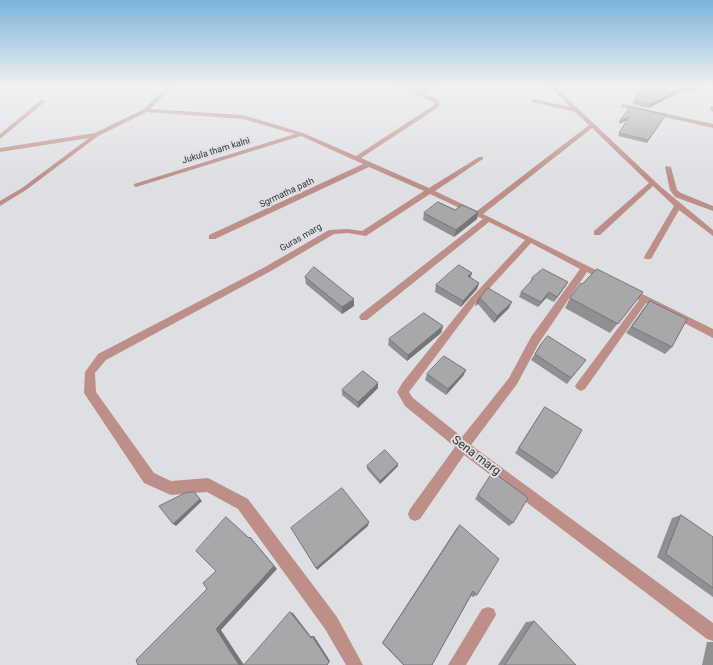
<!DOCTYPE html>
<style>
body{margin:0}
canvas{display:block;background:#dedfe2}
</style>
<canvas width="713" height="665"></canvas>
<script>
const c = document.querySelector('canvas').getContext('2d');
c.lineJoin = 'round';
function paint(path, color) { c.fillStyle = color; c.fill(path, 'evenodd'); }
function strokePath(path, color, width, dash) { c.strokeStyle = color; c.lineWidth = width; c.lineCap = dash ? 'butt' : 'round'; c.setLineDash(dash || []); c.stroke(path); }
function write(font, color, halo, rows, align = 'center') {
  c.font = font + ' Roboto,sans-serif'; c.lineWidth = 4; c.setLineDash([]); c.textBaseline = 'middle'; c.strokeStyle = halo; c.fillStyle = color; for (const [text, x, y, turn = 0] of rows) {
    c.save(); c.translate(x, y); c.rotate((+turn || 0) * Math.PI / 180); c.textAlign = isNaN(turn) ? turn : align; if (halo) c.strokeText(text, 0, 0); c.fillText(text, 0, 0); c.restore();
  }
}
paint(new Path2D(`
 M165 86H170L171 88 150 109 243 115 303 133 356 156 434 105V102L397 86H403L418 92 431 86H436L423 94 439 100V107L361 158 429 188 479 157H483V159L435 191 477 211 589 125 575 112 532 102V100L534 99 570 107 550 86H554L661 187 713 230V236L679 210 651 259H645L644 257 674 206 653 186 600 235H594V231L649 183 592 128 483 214 608 276 609 278 605 281 587 272 539 343 517 384 471 445 713 623V641L707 639 464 455 420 519 415 521 410 519 408 514 410 509 455 447 405 406 397 392 403 382 469 300 525 240 489 222 367 320H361L359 317 361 314 483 219 430 194 366 236 348 233 334 234 271 271 106 360 95 373 96 392 154 473 171 481 208 478 248 499 337 617 363 665H346L325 629 238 509 207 492 171 495 144 483 84 393 85 372 98 354 265 267 329 230 348 229 362 231 424 191 369 167 215 239H209V235L363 164 301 136 136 187 134 186V184L295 134 243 119 147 112 98 136 26 190 0 206V201L22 188 89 138 0 152V148L95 133 144 109 166 88ZM531 243 580 269 531 337 509 378 462 437 413 398 409 392 475 304Z
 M41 100 46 101 0 139V134Z
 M623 104 713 124V128L621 107V105Z
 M713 106V112L710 110 711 107Z
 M666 166 671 167 677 190 681 193 713 206V211L675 197 670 190 665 167Z
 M628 287 713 329V338L646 303 585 389 581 391 577 389 575 386 577 383 639 300 625 292 623 290Z
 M488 607 494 609 496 615 466 665H448L482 609Z`), '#bd8f88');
paint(new Path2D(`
 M406 86H426L417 90Z
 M644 86H699L691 93 682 91 649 108 632 104Z
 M630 107 666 115 647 143 618 136 627 120 619 124Z
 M455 210 478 212 477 219 454 237 423 220 424 213Z
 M472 273 470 278 479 283 477 289 461 307 435 292 436 285Z
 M305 277 354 306 342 314 306 284Z
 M532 278 568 282 554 302 546 298 538 307 519 297 521 292 529 284Z
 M582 284 643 292 610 333 565 308 570 298Z
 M488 288 509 308 494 323 478 304 475 306 478 300Z
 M650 301 672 347 665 354 626 333 644 308Z
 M443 326 441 333 407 361 388 345 389 339Z
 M541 344 586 360 567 384 531 360Z
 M466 370 463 376 446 395 425 380 427 374Z
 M378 388 358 408 342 395V390Z
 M545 407 557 474 552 479 515 453 541 413Z
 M398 464V466L380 484 367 469V466Z
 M493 472 513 523 509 526 475 499Z
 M681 515 713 537V597L657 557 672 518Z
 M460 525 477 595 473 597 471 596 432 665H403L382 643 456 529Z
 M534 621 576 665H498L526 622Z
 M707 642H713V665H702Z`), '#909093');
paint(new Path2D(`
 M417 86H426L417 90Z
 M697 86H699L691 93 694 89Z
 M684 87 682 91 649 108 651 104Z
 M629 117 627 120 619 124 620 121Z
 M478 212 477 219 454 237 456 230Z
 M472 273 470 279 468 276Z
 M568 282 565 287 554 302 557 297Z
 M479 283 477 289 461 307 463 301Z
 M549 292 546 298 538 307 541 302Z
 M480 298 478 304 475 306 478 300Z
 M354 299V306L342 314V307Z
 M512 302 509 308 494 323 497 316Z
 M443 326 441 333 407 361 408 355Z
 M466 370 463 376 446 395 448 389Z
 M378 383V388L358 408V402Z
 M398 464V466L380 484V481Z
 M194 492 202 501 176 526 173 524Z
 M369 522 368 526 317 570 316 568Z
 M250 537 277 569 221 630 244 665H239L216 629Z
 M290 612 293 613 312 638H311Z
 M312 636H314L330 661 327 665Z`), '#767678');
const building = new Path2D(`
 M644 86H697L694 89 679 86 684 87 651 104 634 101Z
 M630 107 666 115 648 140 619 133 629 117 620 121Z
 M438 202 455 210 462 205 478 212 456 230 424 213Z
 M459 265 472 273 468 276 479 283 463 301 436 285Z
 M314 267 354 299 342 307 305 277Z
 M543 269 568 282 557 297 549 292 541 302 521 292 533 279 532 278Z
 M597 269 643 292 618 324 570 298 581 283 582 284Z
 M488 288 512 302 497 316 480 298 478 300Z
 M650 301 687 319 672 347 632 327Z
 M424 313 443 326 408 355 389 339Z
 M548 336 586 360 571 378 535 354 541 344Z
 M444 356 466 370 448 389 427 374Z
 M363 371 378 383 358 402 342 390Z
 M545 407 582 430 557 474 519 448Z
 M385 450 398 464 380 481 367 466Z
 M493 472 528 498 513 523 478 495Z
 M342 488 369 522 316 568 291 528Z
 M194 492 200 499 173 524 159 506 185 493Z
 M681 515 713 537V588L666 554Z
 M226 517 249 538 250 537 274 566 216 629 239 665H138L136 660 207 589 203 583 216 571 196 551Z
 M460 525 499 559 477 595 473 591 432 665H404L383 643Z
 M290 612 311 638 312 636 329 662 327 665H244Z
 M534 621 576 665H505Z`);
paint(building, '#a8a8ab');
strokePath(building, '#767678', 1);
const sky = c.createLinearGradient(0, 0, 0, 179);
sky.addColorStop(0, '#7bb4da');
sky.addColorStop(0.48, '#f0f1f2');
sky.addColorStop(1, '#f0f1f200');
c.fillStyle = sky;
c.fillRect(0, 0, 713, 179);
write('9px', '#343435', '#dedfe2', [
 ["Jukula tham kalni",216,151,-17],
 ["Sgrmatha path",287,193,-25],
 ["Guras marg",301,238,-30]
]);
write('12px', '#343435', '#dedfe2', [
 ["Sena marg",476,456,37]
]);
</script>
